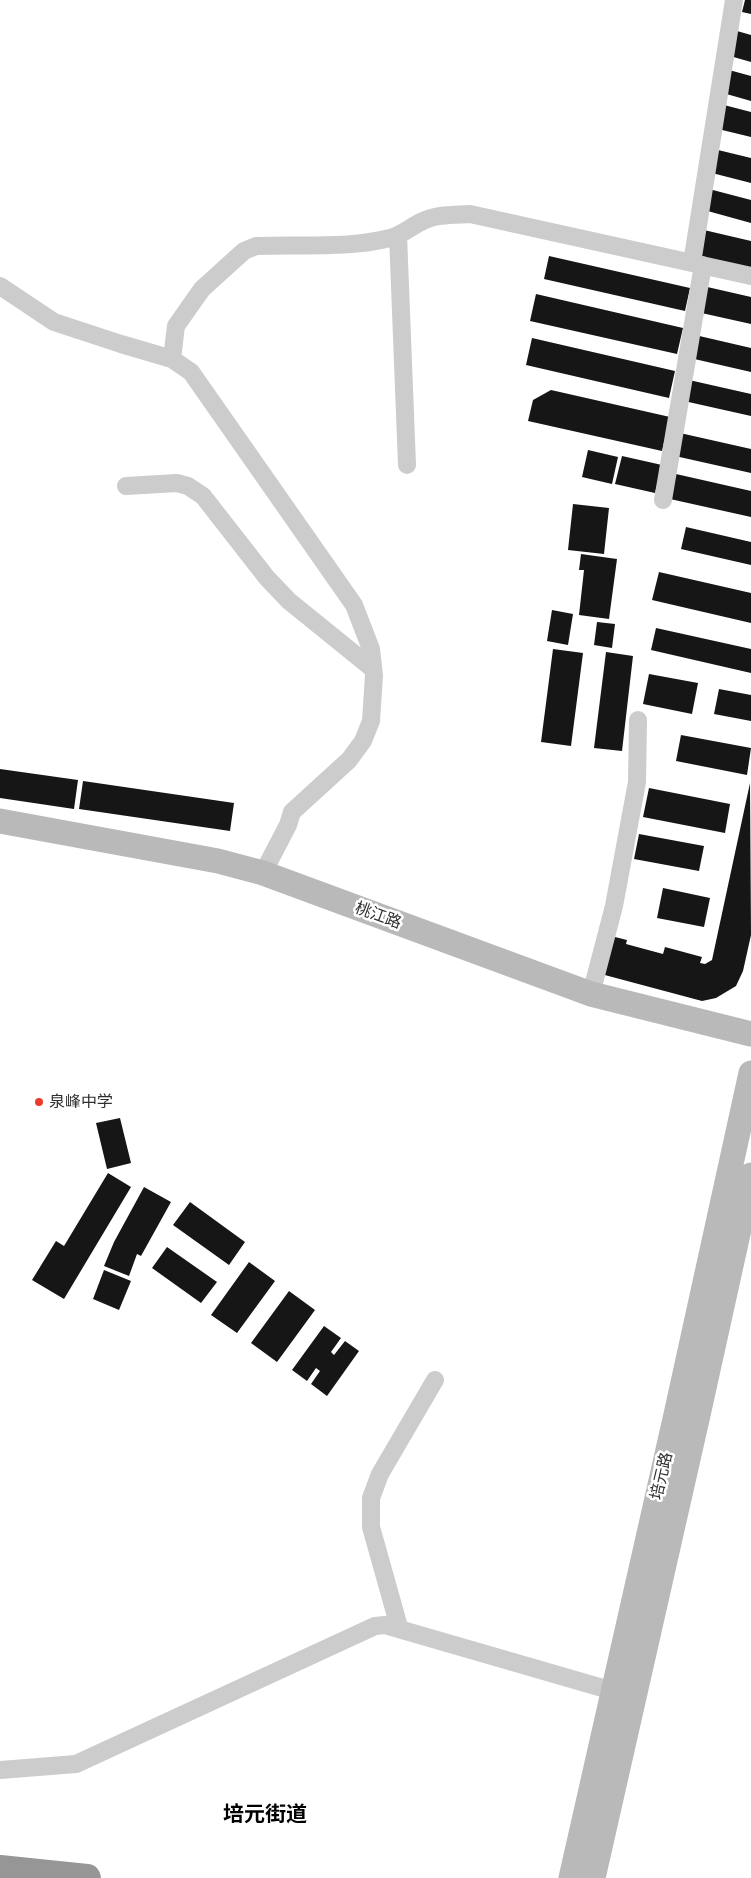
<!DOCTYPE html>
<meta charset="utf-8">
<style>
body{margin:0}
canvas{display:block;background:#fff}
</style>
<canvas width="751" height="1878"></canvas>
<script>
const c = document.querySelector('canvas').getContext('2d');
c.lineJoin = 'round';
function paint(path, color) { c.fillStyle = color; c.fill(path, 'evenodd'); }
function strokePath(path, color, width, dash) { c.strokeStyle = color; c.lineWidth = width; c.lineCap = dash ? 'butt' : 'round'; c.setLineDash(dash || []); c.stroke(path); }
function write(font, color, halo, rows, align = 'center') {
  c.font = font + ' "Noto Sans","Noto Sans SC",sans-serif'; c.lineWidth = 5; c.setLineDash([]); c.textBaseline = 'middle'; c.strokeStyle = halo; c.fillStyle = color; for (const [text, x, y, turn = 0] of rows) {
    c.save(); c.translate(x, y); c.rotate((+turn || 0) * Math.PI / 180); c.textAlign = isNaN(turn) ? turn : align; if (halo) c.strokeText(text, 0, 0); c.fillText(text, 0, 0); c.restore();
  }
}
paint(new Path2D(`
 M745 0H751V14L742 12Z
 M737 31 751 35V62L730 56Z
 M729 70 751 76V101L723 93Z
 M724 105 751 112V137L718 129Z
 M718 150 751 158V183L712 173Z
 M709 189 751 200V223L704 210Z
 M704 230 751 241V271L698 259Z
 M549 256 690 288 685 311 544 279Z
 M703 286 751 297V324L697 312Z
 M536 294 683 328 677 354 530 321Z
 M695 335 751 348V372L690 358Z
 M532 338 675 371 669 398 526 365Z
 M689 380 751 394V416L684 401Z
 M551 390 670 417 662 451 528 421 533 400Z
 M680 433 751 449V473L675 456Z
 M588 450 618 457 612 484 582 477Z
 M622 456 662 465 655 493 615 484Z
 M676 474 751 491V517L670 499Z
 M573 504 609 508 604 554 568 550Z
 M686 527 751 542V565L681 549Z
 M581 554 617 559 609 619 579 615 584 570H579Z
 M659 572 751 593V623L652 600Z
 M552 610 573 614 568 645 547 641Z
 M597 622 615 624 612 648 594 645Z
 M656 628 751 649V673L651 650Z
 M553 649 583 653 571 746 541 742Z
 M606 652 633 656 622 751 594 748Z
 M649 674 698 683 692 714 643 704Z
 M719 689 751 695V721L714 714Z
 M681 735 751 748 747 775 676 761Z
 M0 769 78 780 74 809 0 798Z
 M83 781 234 803 230 831 79 809Z
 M750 783 751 935 743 971 736 986 716 998 702 1001 601 974 611 936 627 940 626 944 663 954 665 947 702 957 700 963 705 964 712 960Z
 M649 788 730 804 725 833 643 817Z
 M639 834 704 846 699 871 634 859Z
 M663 888 710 898 704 927 657 918Z
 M120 1118 131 1163 107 1169 96 1123Z
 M108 1173 131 1187 64 1299 32 1280 56 1241 64 1246Z
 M144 1187 171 1202 141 1256 137 1254 129 1276 104 1266 114 1242Z
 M190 1202 245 1242 229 1265 173 1225Z
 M167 1247 217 1282 201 1303 152 1268Z
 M249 1262 275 1281 237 1333 211 1315Z
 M104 1270 131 1281 119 1310 93 1299Z
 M289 1291 315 1310 277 1362 251 1343Z
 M324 1326 341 1338 331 1352 334 1355 345 1341 359 1351 327 1396 311 1384 320 1371 316 1368 307 1381 292 1370Z`), '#161616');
strokePath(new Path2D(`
 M398 235 407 465
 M692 263 734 0
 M0 286 54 322 121 344 172 359 191 372 354 605 371 649 374 675 371 721 363 741 349 760 292 812 288 825 263 873
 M172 359 176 326 202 289 244 251 256 246C300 244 347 249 390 238 402 235 410 227 421 222 436 214 454 215 470 214L751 276
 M126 486 177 483 188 486 203 496 267 578 289 601 373 669
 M663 500 703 265
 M591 994 614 906 637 782 638 720
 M399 1627 371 1527V1498L380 1474 435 1380
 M0 1770 76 1764 375 1626 385 1625 613 1691`), '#ccc', 18);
strokePath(new Path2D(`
 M0 821 218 861 263 873 591 994 751 1034
 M571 1878 677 1410 751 1073
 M593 1878 698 1415 751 1175`), '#b9b9b9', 25);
strokePath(new Path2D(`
 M0 1869 87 1878`), '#969696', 28);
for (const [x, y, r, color] of [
 [39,1102,5,"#eb3c2b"]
]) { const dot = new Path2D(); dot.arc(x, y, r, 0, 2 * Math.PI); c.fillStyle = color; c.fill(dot); strokePath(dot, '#fff', 2); }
write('16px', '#2f2f2f', '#fff', [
 ["桃江路",378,916,20],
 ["培元路",662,1476,-77]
]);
write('16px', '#2f2f2f', '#fff', [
 ["泉峰中学",49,1102]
], 'left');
write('bold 21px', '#000', '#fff', [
 ["培元街道",265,1815]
]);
</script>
